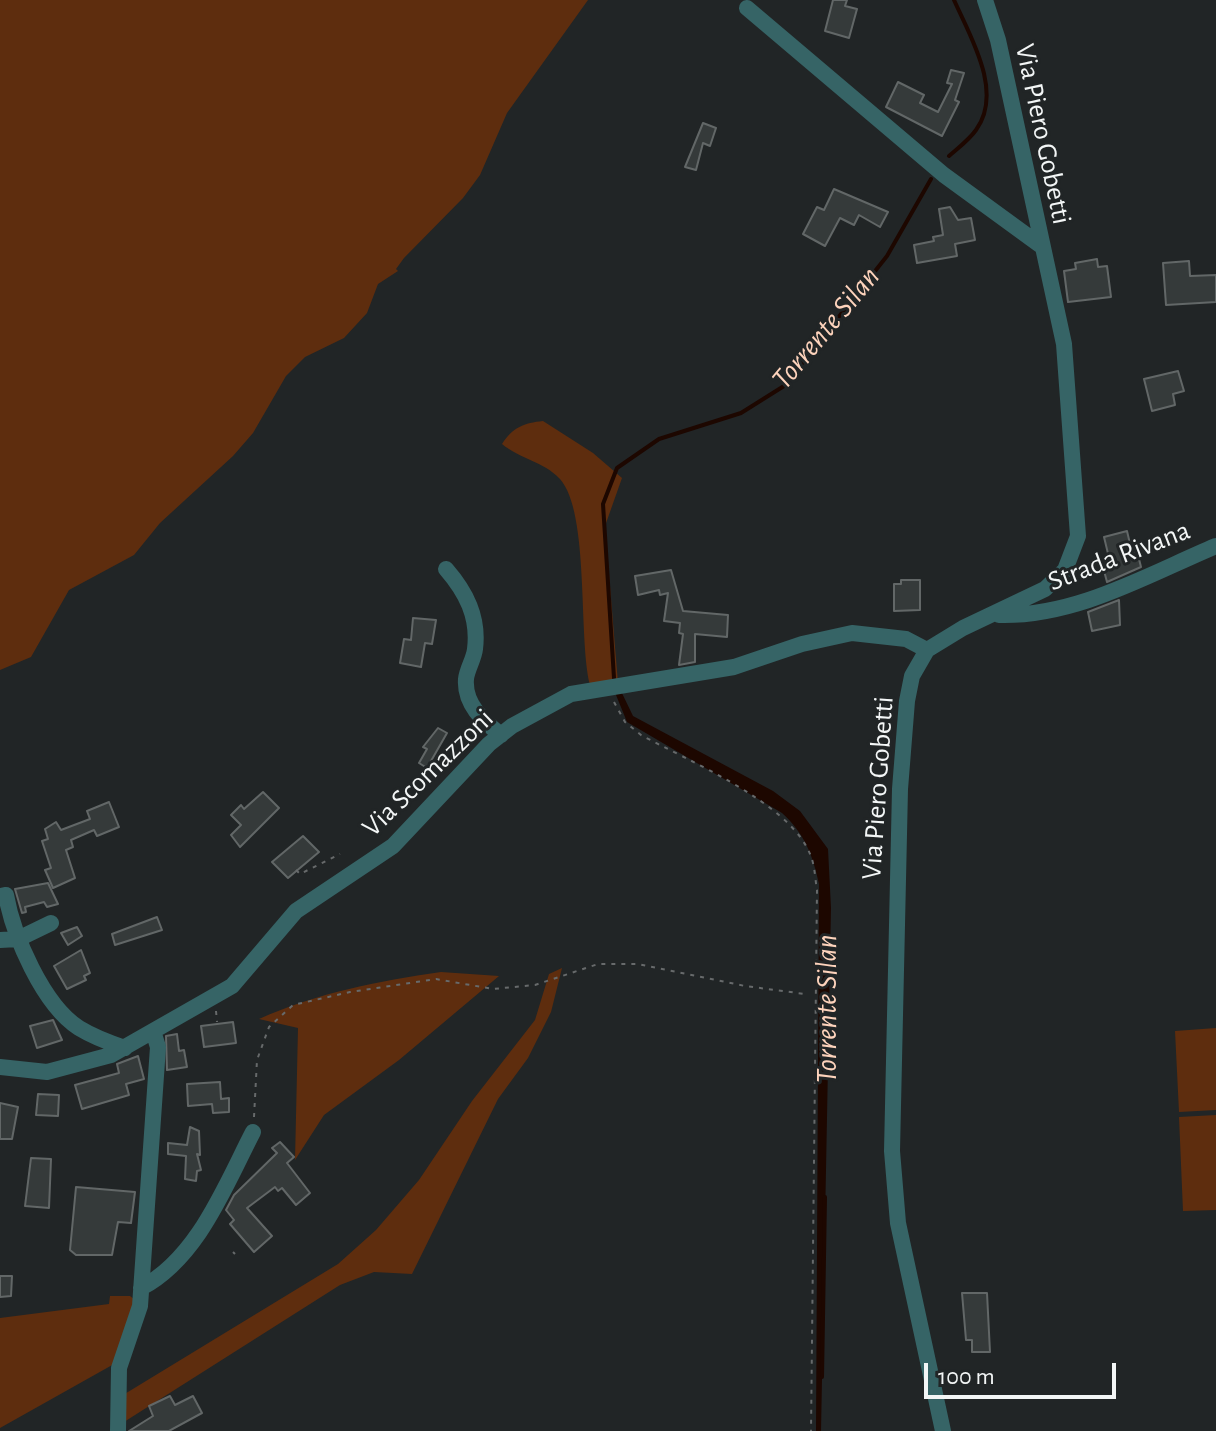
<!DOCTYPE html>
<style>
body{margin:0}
#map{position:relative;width:1216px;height:1431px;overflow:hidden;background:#212526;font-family:"Alegreya Sans",sans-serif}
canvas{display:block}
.scale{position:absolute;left:924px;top:1363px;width:192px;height:36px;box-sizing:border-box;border:4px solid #f3f6f6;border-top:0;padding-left:10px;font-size:24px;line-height:28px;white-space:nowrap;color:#f3f6f6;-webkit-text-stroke:6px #212526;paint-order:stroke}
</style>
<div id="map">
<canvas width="1216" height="1431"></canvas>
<div class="scale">100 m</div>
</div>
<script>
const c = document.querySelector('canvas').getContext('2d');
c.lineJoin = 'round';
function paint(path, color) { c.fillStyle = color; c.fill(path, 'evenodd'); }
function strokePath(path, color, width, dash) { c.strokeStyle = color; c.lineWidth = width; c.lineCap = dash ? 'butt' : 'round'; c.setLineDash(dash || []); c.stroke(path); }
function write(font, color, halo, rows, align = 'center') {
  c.font = font + ' "Alegreya Sans",sans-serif'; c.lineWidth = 6; c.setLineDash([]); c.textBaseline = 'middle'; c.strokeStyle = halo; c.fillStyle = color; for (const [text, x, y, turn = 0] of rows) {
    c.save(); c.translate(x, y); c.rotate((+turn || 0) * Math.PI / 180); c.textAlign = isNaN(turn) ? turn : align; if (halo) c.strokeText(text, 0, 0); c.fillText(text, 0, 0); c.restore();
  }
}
paint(new Path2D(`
 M0 0H588L507 113 480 175 463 198 404 258 396 269 398 271 378 284 367 313 344 338 305 357 286 376 253 433 233 456 160 523 134 555 69 590 31 657 0 670Z
 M543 421 593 453 622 478 605 526 618 683 590 685C578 638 590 513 560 479 543 461 520 459 502 444 513 427 524 423 543 421Z
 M562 968 551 1012 528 1058 498 1099 412 1274 374 1272 340 1285 124 1422 123 1395 338 1264 376 1230 419 1180 472 1101 535 1020 549 974Z
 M441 972 499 976 399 1060 324 1115 295 1160 298 1028 259 1019C317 993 378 981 441 972Z
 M1216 1028V1110L1179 1112 1175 1031Z
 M1216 1115V1210L1183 1211 1179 1117Z
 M110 1296H130L135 1300 114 1364 0 1428V1318L109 1304Z`), '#5e2d0e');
paint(new Path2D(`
 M620 689 633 716 773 791 800 811 828 849 831 908 821 1431H816L819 884C813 855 804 833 782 813L627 722 614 690Z`), '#1d0700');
strokePath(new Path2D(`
 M949 156C958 148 969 140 976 130 1004 92 970 36 954 0
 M614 678 603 504 617 468 659 439 741 413 784 386 887 256 931 179
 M822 1377 825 1197`), '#1d0700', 4);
const building = new Path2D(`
 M833 0H847L845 6 857 9 849 38 825 31Z
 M951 70 964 73 955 100 959 102 942 136 886 107 898 82 924 95 920 103 938 112 952 84 947 83Z
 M703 123 716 128 710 146 703 143 696 170 685 167Z
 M834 189 888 212 880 227 859 215 854 225 840 218 825 246 803 234 817 207 824 210Z
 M950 207 958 220 971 218 975 240 955 244 957 256 917 263 914 245 934 241 933 237 943 235 939 209Z
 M1097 259 1098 267 1107 266 1111 297 1068 302 1064 271 1076 269 1075 263Z
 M1189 261 1190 276 1216 275V302L1166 305 1163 263Z
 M1178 371 1184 391 1173 394 1175 405 1152 411 1144 379Z
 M1127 531 1131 548 1136 547 1141 567 1107 582 1103 567 1111 566 1104 537Z
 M671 570 683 611 728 615 727 637 695 634V662L679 665 683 634 679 633 680 623 664 621 668 593 660 595 659 590 638 595 635 576Z
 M901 580H920V610L894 611V584H901Z
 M1119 600 1120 625 1092 631 1088 612Z
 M413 618 436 620 432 644 425 643 421 667 400 663 404 639 411 640Z
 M438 728 447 733 427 768 419 763 427 749 423 747Z
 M263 792 279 808 240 847 231 835 241 825 231 815 241 805 244 809Z
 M109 802 119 827 97 836 94 830 71 840 73 847 66 850 75 878 53 888 45 870 51 868 42 841 48 839 45 829 56 822 61 830 90 819 87 811Z
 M303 836 319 852 288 878 272 862Z
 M48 883 58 904 47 907 44 902 25 907 26 912 22 913 15 889Z
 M157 917 162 930 115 945 112 934Z
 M77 927 82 936 68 945 61 933Z
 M81 950 90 973 84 976 86 980 67 989 54 966Z
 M53 1020 62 1040 37 1048 30 1026Z
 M233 1022 236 1043 204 1047 201 1026Z
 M177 1034 179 1051 184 1050 187 1067 167 1070 166 1036Z
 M138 1056 144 1079 126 1084 129 1095 82 1109 75 1085 119 1073 117 1064Z
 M220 1082 221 1099 229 1098V1112L213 1113 212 1104 188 1106 187 1084Z
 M38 1094 59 1095 58 1116 36 1115Z
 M0 1103 18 1107 12 1139H0Z
 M190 1127 199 1131 200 1155 197 1154 201 1170 197 1171 196 1181 185 1179 186 1156 168 1154V1143L187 1145Z
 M280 1142 294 1157 287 1163 310 1193 296 1205 282 1188 278 1191 275 1187 247 1208 272 1236 254 1252 230 1224 234 1220 226 1210 234 1195 277 1153 272 1148Z
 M31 1158 51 1159 49 1208 25 1206Z
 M76 1187 135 1192 131 1223 118 1222 112 1255H76L70 1250Z
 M0 1276H12L11 1296 0 1297Z
 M962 1293H987L990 1352H972V1340H966Z
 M170 1396 175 1405 193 1396 202 1413 169 1431H129L153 1416 149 1406Z`);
paint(building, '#353a3a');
strokePath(building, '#626767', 2);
strokePath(new Path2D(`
 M614 702 625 722 641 735C688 761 789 802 810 854 815 865 815 879 817 890L811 1431
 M296 870 300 874 340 854
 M216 1011 217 1022
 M254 1117 257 1060 269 1027 293 1005 350 992 436 979 493 989 535 985 598 964H638L745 986 805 994
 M233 1252 235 1254`), '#676a6b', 2, [4, 6]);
strokePath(new Path2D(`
 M747 8 944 175 1040 245
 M446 569C466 592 479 617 475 649 474 659 467 669 466 679 464 704 483 721 501 735
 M999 615C1076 617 1147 575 1216 546
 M0 896 6 895C13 935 43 1005 79 1028 92 1036 110 1043 125 1048
 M0 940 18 939 51 923
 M0 1067 47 1072 111 1055 232 986 296 911 393 846 489 744 512 726 571 694 734 667 802 644 852 633 906 639 927 650
 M141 1288C198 1258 225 1186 253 1132
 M118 1431 119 1368 140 1306 158 1047 153 1031
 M943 1431 898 1223 892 1151 900 789 907 701 912 676 927 650 963 628 1045 589 1065 570 1078 536 1064 344 998 40 985 0`), '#366466', 16);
write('28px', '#f3f6f6', '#212526', [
 ["Via Piero Gobetti",1043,134,78],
 ["Strada Rivana",1119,556,-21],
 ["Via Scomazzoni",428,773,-44],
 ["Via Piero Gobetti",878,788,-86]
]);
write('italic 30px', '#fdd3bc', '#212526', [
 ["Torrente Silan",826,328,-50],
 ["Torrente Silan",827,1009,-90]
]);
</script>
